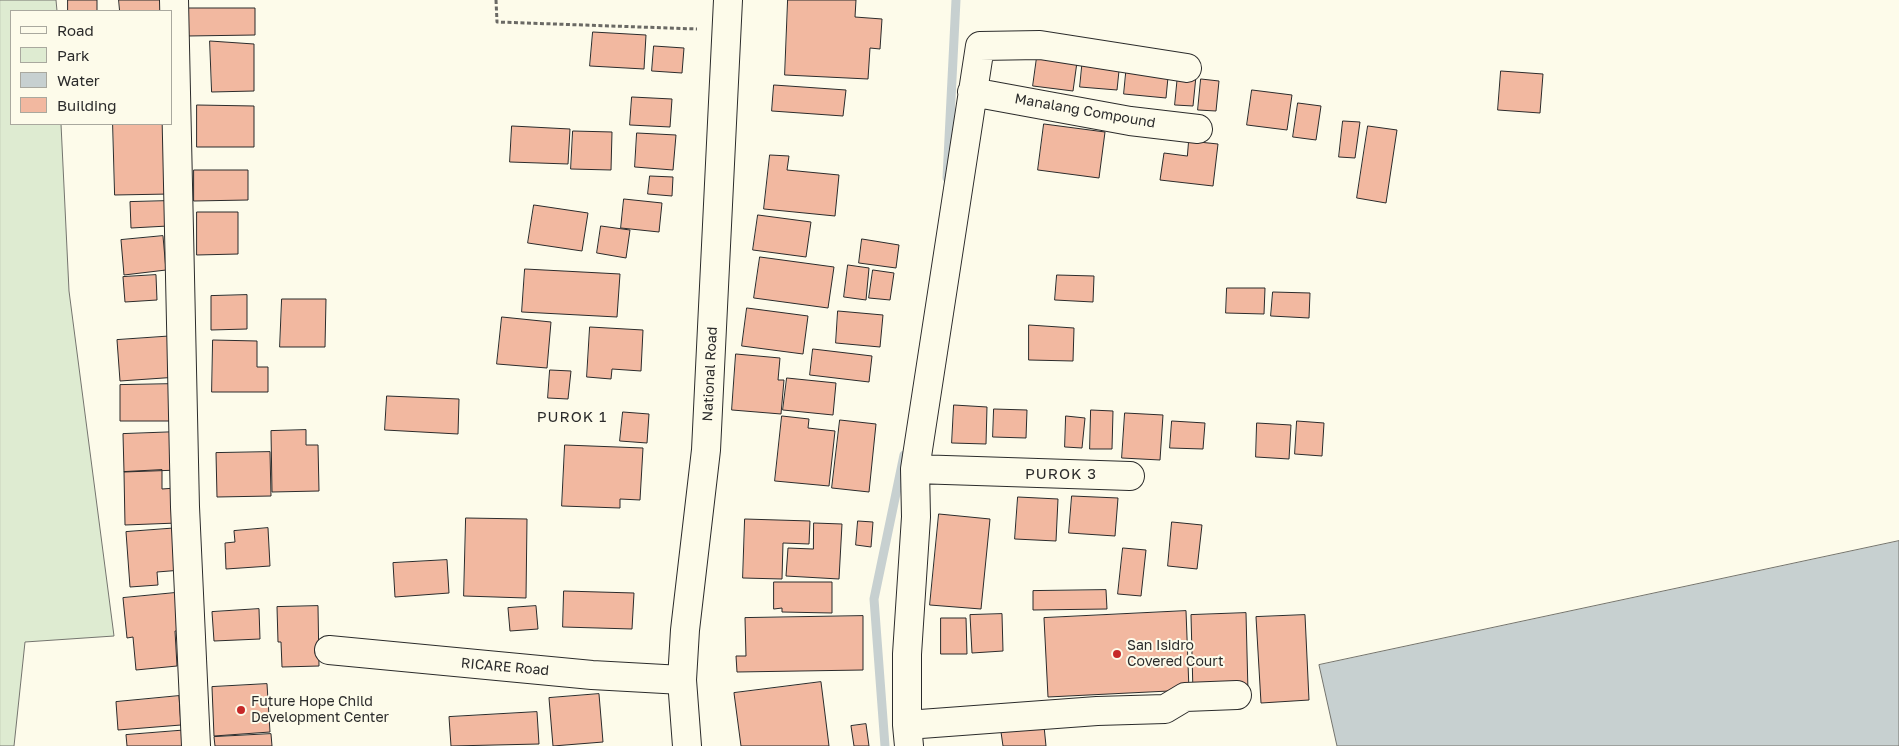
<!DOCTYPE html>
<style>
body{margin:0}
#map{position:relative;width:1899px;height:746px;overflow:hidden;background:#fdfbea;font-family:"Golos Text",sans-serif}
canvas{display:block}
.legend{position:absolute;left:10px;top:10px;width:162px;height:115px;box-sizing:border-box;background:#fdfbea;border:1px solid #a9a89e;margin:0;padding:6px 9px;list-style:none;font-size:15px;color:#2b2b2b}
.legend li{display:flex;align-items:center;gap:10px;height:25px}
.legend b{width:25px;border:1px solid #a9a89e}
</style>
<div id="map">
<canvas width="1899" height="746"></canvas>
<ul class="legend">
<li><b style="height:6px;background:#fdfbea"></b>Road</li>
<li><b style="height:14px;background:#deebd1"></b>Park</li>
<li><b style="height:14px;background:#c7d0d0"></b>Water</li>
<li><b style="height:14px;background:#f2b8a0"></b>Building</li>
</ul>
</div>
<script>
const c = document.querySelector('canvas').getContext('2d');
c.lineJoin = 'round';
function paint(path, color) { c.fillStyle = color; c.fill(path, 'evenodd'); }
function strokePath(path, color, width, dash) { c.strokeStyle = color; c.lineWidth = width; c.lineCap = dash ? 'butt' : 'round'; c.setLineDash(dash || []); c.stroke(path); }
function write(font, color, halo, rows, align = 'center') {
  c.font = font + ' "Golos Text",sans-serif'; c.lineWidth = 4; c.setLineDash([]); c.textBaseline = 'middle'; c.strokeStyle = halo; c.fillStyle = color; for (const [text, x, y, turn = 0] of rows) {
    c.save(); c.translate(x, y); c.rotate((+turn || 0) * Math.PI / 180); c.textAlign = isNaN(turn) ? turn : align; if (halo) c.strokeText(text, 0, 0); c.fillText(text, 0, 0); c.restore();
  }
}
const green = new Path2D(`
 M0 0H56L57 11H11V124H61L69 291 114 636 25 642 14 746H0Z`);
paint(green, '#deebd1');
strokePath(green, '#74746e', 1);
const water = new Path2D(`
 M1899 541V746H1337L1319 665Z`);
paint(water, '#c7d0d0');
strokePath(water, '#74746e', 1);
strokePath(new Path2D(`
 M947 178 956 0
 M885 746 874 599 904 455`), '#c7d0d0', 9);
const building = new Path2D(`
 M68 0H97V11H68Z
 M119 0H165V11H120Z
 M788 0H856L855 17 882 19 880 49 870 48 868 79 785 75Z
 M188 8H255V35L188 36Z
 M593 32 646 35 644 69 590 66Z
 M210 41 254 44V91L212 92Z
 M654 46 684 48 682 73 652 71Z
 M1037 57 1077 62 1073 91 1033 86Z
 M1083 57 1120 61 1117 90 1080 87Z
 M1127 63 1169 67 1166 98 1124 94Z
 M1501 71 1543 74 1540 113 1498 110Z
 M1178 74 1196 76 1193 106 1175 105Z
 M1201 79 1219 81 1216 111 1198 110Z
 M774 85 846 90 843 116 772 111Z
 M1252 90 1292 95 1287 130 1247 125Z
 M632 97 672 99 670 127 630 125Z
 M1298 103 1321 106 1316 140 1293 137Z
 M197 105 254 106V147H197Z
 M1343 121 1360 122 1355 158 1339 157Z
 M113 124H169L170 194 115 195Z
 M1044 124 1105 132 1099 178 1038 170Z
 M512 126 570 129 568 164 510 162Z
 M1368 126 1397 130 1386 203 1357 198Z
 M573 131 612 132 611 170 571 169Z
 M637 133 676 135 673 170 635 167Z
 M1189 141 1218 144 1213 186 1160 180 1164 153 1187 156Z
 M770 155 789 156 787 170 839 175 835 216 764 209Z
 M194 170H248V200L194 201Z
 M650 176 673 177 672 196 648 194Z
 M624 199 662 203 659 232 621 228Z
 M168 201V226L131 228 130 202Z
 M534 205 588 213 582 251 528 243Z
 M197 212H238V254L197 255Z
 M758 215 811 222 806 257 753 250Z
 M601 226 630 230 626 258 597 253Z
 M163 236 166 270 124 275 121 240Z
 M862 239 899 245 896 268 859 263Z
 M760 257 834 267 828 308 754 298Z
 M848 265 869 268 866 300 844 297Z
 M525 269 620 274 617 317 522 312Z
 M873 270 894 273 890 300 869 298Z
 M156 275 157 300 125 302 123 277Z
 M1057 275 1094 276 1093 302 1055 300Z
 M1227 288H1265L1264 314 1226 313Z
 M1273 292 1310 293 1309 318 1271 316Z
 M247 295V329L211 330V296Z
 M282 299H326L325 347H280Z
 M747 308 808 316 803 354 742 346Z
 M838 311 883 315 880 347 836 343Z
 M502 317 551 322 547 368 497 364Z
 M1029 325 1074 328 1073 361 1029 360Z
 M590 327 643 330 641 371 612 369 611 379 587 377Z
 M175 336 178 377 120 381 117 340Z
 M213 340 257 341V367H268V392H212Z
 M813 349 872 356 869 382 810 375Z
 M736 354 780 358 778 380H784L781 414 732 410Z
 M550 370 571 371 568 399 548 398Z
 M787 378 836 383 833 415 783 410Z
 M175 384V421H120V385Z
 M387 396 459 399 458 434 385 430Z
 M954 405 987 407 986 444 952 443Z
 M994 409 1027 410 1026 438 993 437Z
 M1091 410 1113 411 1112 449H1090Z
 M623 412 649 414 647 443 620 441Z
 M1125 413 1163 415 1160 460 1122 458Z
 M782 416 809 419 808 428 835 431 829 486 775 481Z
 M1066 416 1085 418 1082 448 1065 447Z
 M840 420 876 424 869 492 832 488Z
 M1172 421 1205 423 1203 449 1170 448Z
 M1297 421 1324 423 1322 456 1295 454Z
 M1257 423 1291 425 1289 459 1256 457Z
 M306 430V445H318L319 491 272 492 271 431Z
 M178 432 179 470 124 472 123 434Z
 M565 445 643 448 640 500 620 499V508L562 506Z
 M270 452 271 496 217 497 216 453Z
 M162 470V489L176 488 177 523 125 525 124 472Z
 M1072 496 1118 498 1115 536 1069 533Z
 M1018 497 1058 499 1056 541 1015 539Z
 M939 514 990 519 981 609 930 605Z
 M466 518 527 519 526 598 464 596Z
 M745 519 810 521 809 544 783 543 782 579 743 578Z
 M858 521 873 522 871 547 856 545Z
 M1172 522 1202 525 1197 569 1168 566Z
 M814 523 842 524 839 579 786 576 788 548 813 549Z
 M179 528 182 570 157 572 158 585 130 587 126 532Z
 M268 528 270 566 226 569 225 543 235 542 234 531Z
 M1123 548 1146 550 1141 596 1118 594Z
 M447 560 449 593 395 597 393 563Z
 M774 582H832V613L782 612V608L774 609Z
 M1106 590 1107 609 1033 610V591Z
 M564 591 634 593 632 629 563 627Z
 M185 592 188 630 175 631 177 666 136 670 133 637 127 638 123 598Z
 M318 606 319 666 282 667 281 642H278L277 607Z
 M536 606 538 629 510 631 508 608Z
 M259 609 260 639 214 641 212 612Z
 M1186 611 1189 690 1048 697 1044 618Z
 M1246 613 1248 692 1193 693 1191 615Z
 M1002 614 1003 651 972 653 970 615Z
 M1305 615 1309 700 1261 703 1256 617Z
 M863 616V670L737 672 736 656H746L745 618Z
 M941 618H966L967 654H941Z
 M821 682 829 746H741L734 693Z
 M267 684 270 732 214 736 212 687Z
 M599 694 603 742 553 746 549 698Z
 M179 696 181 725 118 730 116 702Z
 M537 712 539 744 451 746 449 717Z
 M866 724 869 746H854L851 726Z
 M1044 726 1046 746H1003L1001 732Z
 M189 730 190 746H127L126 735Z
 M271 734 272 746H215L214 737Z`);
paint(building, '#f2b8a0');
strokePath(building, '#2b2b2b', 1);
const minor = new Path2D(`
 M174 0 185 507 196 746
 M972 92 1130 121 1198 129
 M915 469 1130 476
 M329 650 592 675 682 680
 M907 725 1097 711 1165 709 1185 697 1237 695
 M909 746 907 725V654L916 517 915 469 980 46 1040 45 1187 68`);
const major = new Path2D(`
 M687 746 682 680 685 630 706 450 728 0`);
strokePath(minor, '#2b2b2b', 30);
strokePath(major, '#2b2b2b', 30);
strokePath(new Path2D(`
 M496 0 497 22 697 29`), '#6a6964', 3, [4, 2.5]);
strokePath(minor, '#fdfbea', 28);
strokePath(major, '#fdfbea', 28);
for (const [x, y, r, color] of [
 [1117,654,5,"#c62828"],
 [241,710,5,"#c62828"]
]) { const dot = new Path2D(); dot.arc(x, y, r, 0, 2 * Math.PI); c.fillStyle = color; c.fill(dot); strokePath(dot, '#fdfbea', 2); }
write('14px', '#2b2b2b', '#fdfbea', [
 ["Manalang Compound",1085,111,10],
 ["National Road",710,374,-87],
 ["RICARE Road",505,667,5]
]);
write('14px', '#2b2b2b', '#fdfbea', [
 ["San Isidro",1127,646],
 ["Covered Court",1127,662],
 ["Future Hope Child",251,702],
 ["Development Center",251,718]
], 'left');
c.letterSpacing = '1px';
write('15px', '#2b2b2b', '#fdfbea', [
 ["PUROK 1",572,417],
 ["PUROK 3",1061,474]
]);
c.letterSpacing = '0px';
</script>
